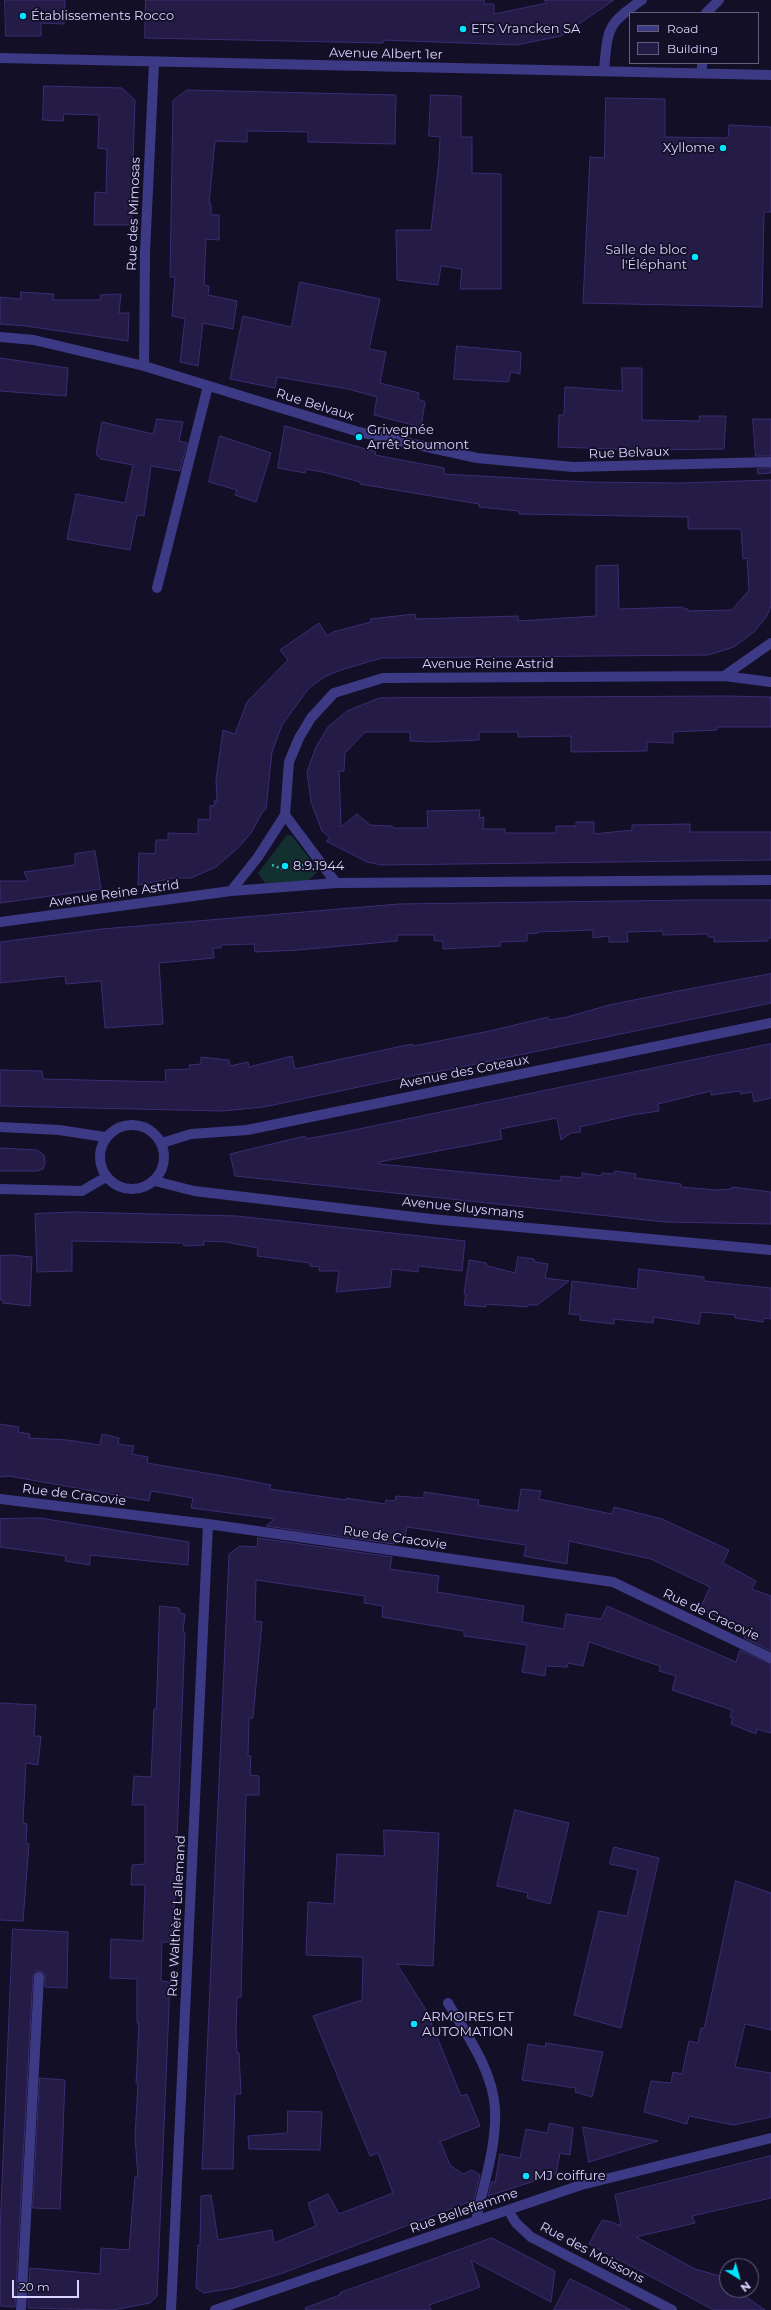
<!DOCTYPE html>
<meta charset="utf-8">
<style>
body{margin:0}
#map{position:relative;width:771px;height:2310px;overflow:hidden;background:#130f26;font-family:Montserrat,sans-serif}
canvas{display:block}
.legend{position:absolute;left:629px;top:12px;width:130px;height:52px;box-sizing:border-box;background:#130f26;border:1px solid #625e7d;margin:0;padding:5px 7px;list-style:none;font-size:12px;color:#d9d4ff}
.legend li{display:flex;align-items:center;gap:8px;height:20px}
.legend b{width:20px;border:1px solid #625e7d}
.north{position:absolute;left:719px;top:2258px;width:40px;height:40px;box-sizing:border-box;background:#130f26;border:1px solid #625e7d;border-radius:50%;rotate:143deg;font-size:11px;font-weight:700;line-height:16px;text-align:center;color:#d9d4ff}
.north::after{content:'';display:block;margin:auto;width:14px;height:18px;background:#00e5ff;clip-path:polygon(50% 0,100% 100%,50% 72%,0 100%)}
.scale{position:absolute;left:12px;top:2280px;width:67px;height:18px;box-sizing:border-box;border:2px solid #d9d4ff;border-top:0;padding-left:5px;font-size:12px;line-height:14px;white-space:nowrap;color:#d9d4ff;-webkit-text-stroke:3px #130f26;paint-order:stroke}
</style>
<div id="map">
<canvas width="771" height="2310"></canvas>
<ul class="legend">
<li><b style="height:5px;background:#3d3a85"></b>Road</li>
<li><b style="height:11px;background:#241b47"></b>Building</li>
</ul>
<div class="north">N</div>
<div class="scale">20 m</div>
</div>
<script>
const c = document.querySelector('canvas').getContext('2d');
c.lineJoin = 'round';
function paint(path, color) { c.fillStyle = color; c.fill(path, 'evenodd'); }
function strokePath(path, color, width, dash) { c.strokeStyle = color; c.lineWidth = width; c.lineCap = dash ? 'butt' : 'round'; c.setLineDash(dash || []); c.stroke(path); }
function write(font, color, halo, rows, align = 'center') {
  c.font = font + ' Montserrat,sans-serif'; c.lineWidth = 3.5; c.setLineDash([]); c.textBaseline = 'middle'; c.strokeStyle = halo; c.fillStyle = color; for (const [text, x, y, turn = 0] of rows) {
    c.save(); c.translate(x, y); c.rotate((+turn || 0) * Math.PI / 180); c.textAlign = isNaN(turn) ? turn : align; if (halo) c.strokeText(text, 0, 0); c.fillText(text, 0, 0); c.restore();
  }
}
paint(new Path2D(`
 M287 835 292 836 317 868V872L308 881 265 883 258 873Z`), '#12302f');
const building = new Path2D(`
 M5 0H65L64 24 41 23V36H6Z
 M146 0H484V4H494V14L547 3 544 0H614L561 36 516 45 383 40V43L145 38Z
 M44 86 122 88 135 100 131 225H94L95 192 106 193 107 149 98 148 99 115 64 114 63 121 43 120Z
 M187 90 396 95 395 144 308 142V132L247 131V142L215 141 209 204H211V215H219V240L206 239 204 285 209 286 208 295 237 301 233 329 203 323 198 366 180 362 185 319 172 316 175 277H170L173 101Z
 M431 95 461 96V137H472V173L501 174V289H460L462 269 441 266 438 285 397 280 396 230H431L439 160 440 137 429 136Z
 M606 98 665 99V137L728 138 729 125 771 127V212H764L762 307 583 303 590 157 604 158Z
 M300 282 380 299 369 349 386 352 380 383 419 393 418 399 425 402 421 427 374 415 377 397 348 389 277 377 275 388 230 379 243 316 291 327Z
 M21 292 54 294 53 300H100L101 295 121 294 119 313H129L128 341 26 326 0 324V297L20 299Z
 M457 346 521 352 520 374 511 372 508 382 454 379Z
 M0 358 68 368 66 396 0 391Z
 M622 368H642V420L700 421 699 416H726L724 449 639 450 558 447 559 415H564L565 387 622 391Z
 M157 419 183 422 179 441 187 443 180 471 151 466 144 516 137 515 130 550 67 539 76 494 125 503 133 465 101 459 96 454 102 422 153 434Z
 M753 419H771V456H756Z
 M285 426 376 452 375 455 444 468V474L586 482 679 483 771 480V606L767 616 754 632 734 647 708 655 382 658 344 669 326 676 309 688 282 725 272 752 266 809 263 811 251 833 238 848 216 867 191 878H174L138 885 139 853 155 854 156 840H168V833L198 834V819L210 820V806L215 805 214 801H217L216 780 223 730 235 734 247 702 288 660 280 650 319 623 327 636 333 632 371 622 370 619 415 614 416 619 518 616V621L596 616V566L618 565 619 609 683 607V609H688V611L732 610 749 590 747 558 743 559 741 529H688V517L519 514V511L479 507V504L360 484V482L327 473 306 469 305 473 278 468Z
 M220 436 271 453 256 502 235 495 237 490 209 482Z
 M771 468V473L758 474 757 469Z
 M728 696 771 697V727H717V730L673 732V743L647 742V751L571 752V736L518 737V732H479V740L430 742 410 741V732H365L345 753 344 771H339L341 827 357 814 370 825 392 826 393 828H428L427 811 480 810 479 818 484 817 483 829H505V833H556V826H576V822H594V834L632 830V825L690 824V832H771V860L382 865 367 862 326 841 330 838 322 831 311 802 307 772 316 747 328 727 347 711 379 698Z
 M95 851 101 889 0 903V881H28L24 872 75 865V854Z
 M696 900H771V938H768V941L714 942V937H708V934L663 935 662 931 627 932 628 942H609V936L593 938V930L538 932V933L527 934V941L500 942 501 946 443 949V941H434V935H397V941L298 950 255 952 254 944 221 945V948H213L214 958 159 963 163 1024 105 1028 101 981 66 984 65 976 0 983V942L102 929 399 904Z
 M771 974V1003L427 1074 430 1072 264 1107 223 1111 0 1106V1070L42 1071 43 1079 166 1082 165 1070 190 1069 189 1065 201 1064V1057L229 1060 230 1066 248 1062 249 1067 292 1056 295 1069 412 1044 413 1046 490 1031 548 1017 549 1020 567 1017 609 1005 683 990Z
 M771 1044V1098L754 1102 752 1092 741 1094 740 1091 711 1095V1091L658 1104 659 1111 632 1115 580 1127 581 1132 571 1133 561 1140 557 1118 500 1129 502 1139 379 1162V1164L561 1181V1176L582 1178V1173L601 1176 602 1173 614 1174 615 1171 636 1174 635 1178 681 1184V1187L717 1190 731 1189 732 1187 771 1192V1224L665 1222 235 1176 230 1154 305 1136 306 1139 344 1132Z
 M0 1148 37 1150 44 1155 45 1164 43 1169 37 1171H0Z
 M73 1212 237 1216 465 1241 462 1271 418 1266V1272L392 1269 390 1287 336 1292 339 1271H319L320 1267 310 1266V1263L257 1256 258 1248 226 1242 204 1241V1245L184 1246 183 1243 72 1241V1271L37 1272 35 1214Z
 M11 1255 32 1257 30 1306 3 1303V1300H0V1256Z
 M518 1257 534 1259 535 1262 548 1264 545 1278 569 1281 537 1305H528L527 1307 486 1304V1307L464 1305 466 1295 464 1294 469 1260 486 1263 488 1266 515 1273Z
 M639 1269 704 1277V1281L771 1288V1319L764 1318 763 1322 735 1318V1315L701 1312 699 1324 654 1317 653 1323 614 1319V1324L580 1320V1315L569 1314 572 1281 637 1289Z
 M0 1424 19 1427 18 1432 30 1434 29 1438 67 1440 100 1445 102 1434 119 1438 118 1444 134 1446 132 1454 148 1457 147 1463 235 1478 271 1485 270 1489 346 1500V1498L385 1504 386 1500 395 1501 396 1496 424 1498V1492L479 1500 478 1505 518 1511 521 1489 541 1491 539 1499 612 1514 614 1507 662 1519 729 1550 723 1563 756 1581 752 1589 771 1596V1651L744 1638 746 1630 700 1609 710 1587 651 1559 569 1541 567 1564 524 1556 526 1545 407 1527 405 1537 396 1536 394 1544 266 1526 275 1519 191 1508 193 1498 151 1491 149 1501 9 1476 0 1477Z
 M40 1518 189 1542 188 1565 90 1555V1565L65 1561 66 1556 0 1547V1519Z
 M258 1538 392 1557 390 1569 439 1576 437 1592 524 1606 522 1622 564 1629 566 1614 601 1619 607 1606 736 1662 740 1650 771 1664V1733L757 1729 756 1734 731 1724 733 1718 730 1717 732 1710 672 1690 676 1676 659 1671 660 1666 589 1642 583 1666 568 1663 567 1667 546 1666 545 1676 522 1672 527 1645 464 1636V1631L382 1617 383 1606 364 1603 365 1596 256 1580 255 1621 262 1622 253 1718H249L248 1756H251L250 1775 259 1776V1795H246L241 1997H237L236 2030 237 2053H239L241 2094H235L233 2169H202L229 1554 240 1546 257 1547Z
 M160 1606 179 1608 180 1613 185 1614 183 1632 185 1633 173 1942H162L161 1981 170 1982 157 2296 150 2303 113 2310 28 2308 30 2268 100 2274 101 2248 129 2250 135 2177H138L135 2137 138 2084 136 2083 139 2023H137V1979L110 1978 111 1939 143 1941 145 1885H131L132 1865 145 1864V1805H132L134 1776 151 1777 154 1709H156Z
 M0 1703 36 1705 34 1736H41L38 1765 26 1763 23 1823 27 1824 26 1843 29 1844 23 1921 0 1920Z
 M515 1810 569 1823 550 1904 527 1898 528 1893 497 1886Z
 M384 1830 439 1833 433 1966 397 1964 426 2010 461 2096 467 2094 480 2126 439 2142 441 2143 450 2165 463 2174 472 2170 480 2175 474 2200 283 2273 234 2288 204 2293 196 2288 198 2245 200 2246 201 2196 211 2195 218 2240 272 2230 274 2243 316 2226 308 2203 328 2194 339 2214 393 2193 378 2153 370 2156 313 2016 362 2000 363 1957 306 1955 308 1902 334 1904 337 1854 384 1856Z
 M614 1847 659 1858 621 2028 574 2015 599 1911 627 1916 638 1870 610 1864Z
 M736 1881 771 1893V2030L745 2024 735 2067 771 2073V2117L734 2125 689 2116 687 2124 644 2112 651 2081 671 2083 673 2072 682 2074 689 2041 698 2043 701 2028H704Z
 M13 1929 68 1932 67 1988 45 1987V1974L40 1971H36L33 1977 15 2307 0 2306V2231Z
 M546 2043 603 2052 592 2097 575 2092 576 2088 522 2080 528 2044 545 2047Z
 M40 2078 65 2080 60 2209 33 2208Z
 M288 2111 322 2112 320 2150 249 2149 248 2136 287 2133Z
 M550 2123 573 2128 570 2155 560 2153 556 2174 488 2196 492 2181 495 2183 500 2154 520 2158 526 2129 547 2133Z
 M583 2127 658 2141 589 2162Z
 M771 2156V2198L692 2216 695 2223 636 2237 695 2269 720 2276 719 2278 727 2284V2290H736L765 2310H714L589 2244 602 2220 612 2222 621 2226 615 2195Z
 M492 2238 555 2271 551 2302 471 2260 480 2287 429 2305 431 2310H306L305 2308 340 2295V2293Z
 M570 2279 589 2288 631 2310H554Z`);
paint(building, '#241b47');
strokePath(building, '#3b2d73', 1);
strokePath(new Path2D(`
 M272 865 282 869
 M293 869 303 865`), '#2fb8b0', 2.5, [2, 3]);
strokePath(new Path2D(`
 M157 588 208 386
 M448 2003C467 2035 493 2071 495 2109 497 2146 483 2185 476 2221
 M21 2310 39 1977`), '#3d3a85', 10);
strokePath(new Path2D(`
 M706 13 719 0
 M0 58 771 75
 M604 70C608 28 606 25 642 0
 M702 73V63
 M0 337 34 340 144 366 359 432 477 458 573 467 771 462
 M144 366 145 252 154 63
 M724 676 771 682
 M285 815 336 883
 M231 891 258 857 285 815 289 762 299 738 311 718 334 693 383 678 724 676 771 643
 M0 922 231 891 336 883 771 880
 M100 1157a32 32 0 1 1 64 0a32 32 0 1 1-64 0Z
 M0 1127 59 1130 105 1137
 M162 1143 191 1134 247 1130 771 1023
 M155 1181 194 1191 431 1219 771 1250
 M0 1189 82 1191 106 1177
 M0 1499 208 1524 613 1582 771 1658
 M508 2210 516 2223 531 2237 672 2310
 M171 2310 208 1524
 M215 2310 581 2185 771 2138`), '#3d3a85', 10);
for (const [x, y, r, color] of [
 [23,16,4,"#00e5ff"],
 [463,29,4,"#00e5ff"],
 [723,148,4,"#00e5ff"],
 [695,257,4,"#00e5ff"],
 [359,437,4,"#00e5ff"],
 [285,866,4,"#00e5ff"],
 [414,2024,4,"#00e5ff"],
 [526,2176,4,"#00e5ff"]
]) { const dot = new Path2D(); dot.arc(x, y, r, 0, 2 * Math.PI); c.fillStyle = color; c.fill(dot); strokePath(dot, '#130f26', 1.5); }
write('13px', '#d9d4ff', '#130f26', [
 ["Établissements Rocco",31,16],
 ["ETS Vrancken SA",471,29],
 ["Xyllome",715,148,"right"],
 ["Salle de bloc",687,250,"right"],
 ["l'Éléphant",687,265,"right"],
 ["Grivegnée",367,430],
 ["Arrêt Stoumont",367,445],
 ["8.9.1944",293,866],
 ["ARMOIRES ET",422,2017],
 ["AUTOMATION",422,2032],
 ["MJ coiffure",534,2176]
], 'left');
write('13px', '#d9d4ff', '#130f26', [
 ["Avenue Albert 1er",386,54,1],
 ["Rue des Mimosas",134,214,-88],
 ["Rue Belvaux",315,405,17],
 ["Rue Belvaux",629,453,-2],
 ["Avenue Reine Astrid",488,664],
 ["Avenue Reine Astrid",114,894,-8],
 ["Avenue des Coteaux",464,1072,-11],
 ["Avenue Sluysmans",463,1208,6],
 ["Rue de Cracovie",74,1495,7],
 ["Rue de Cracovie",395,1538,8],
 ["Rue de Cracovie",711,1615,25],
 ["Rue Walthère Lallemand",177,1916,-87],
 ["Rue Belleflamme",464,2211,-19],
 ["Rue des Moissons",592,2253,28]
]);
</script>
